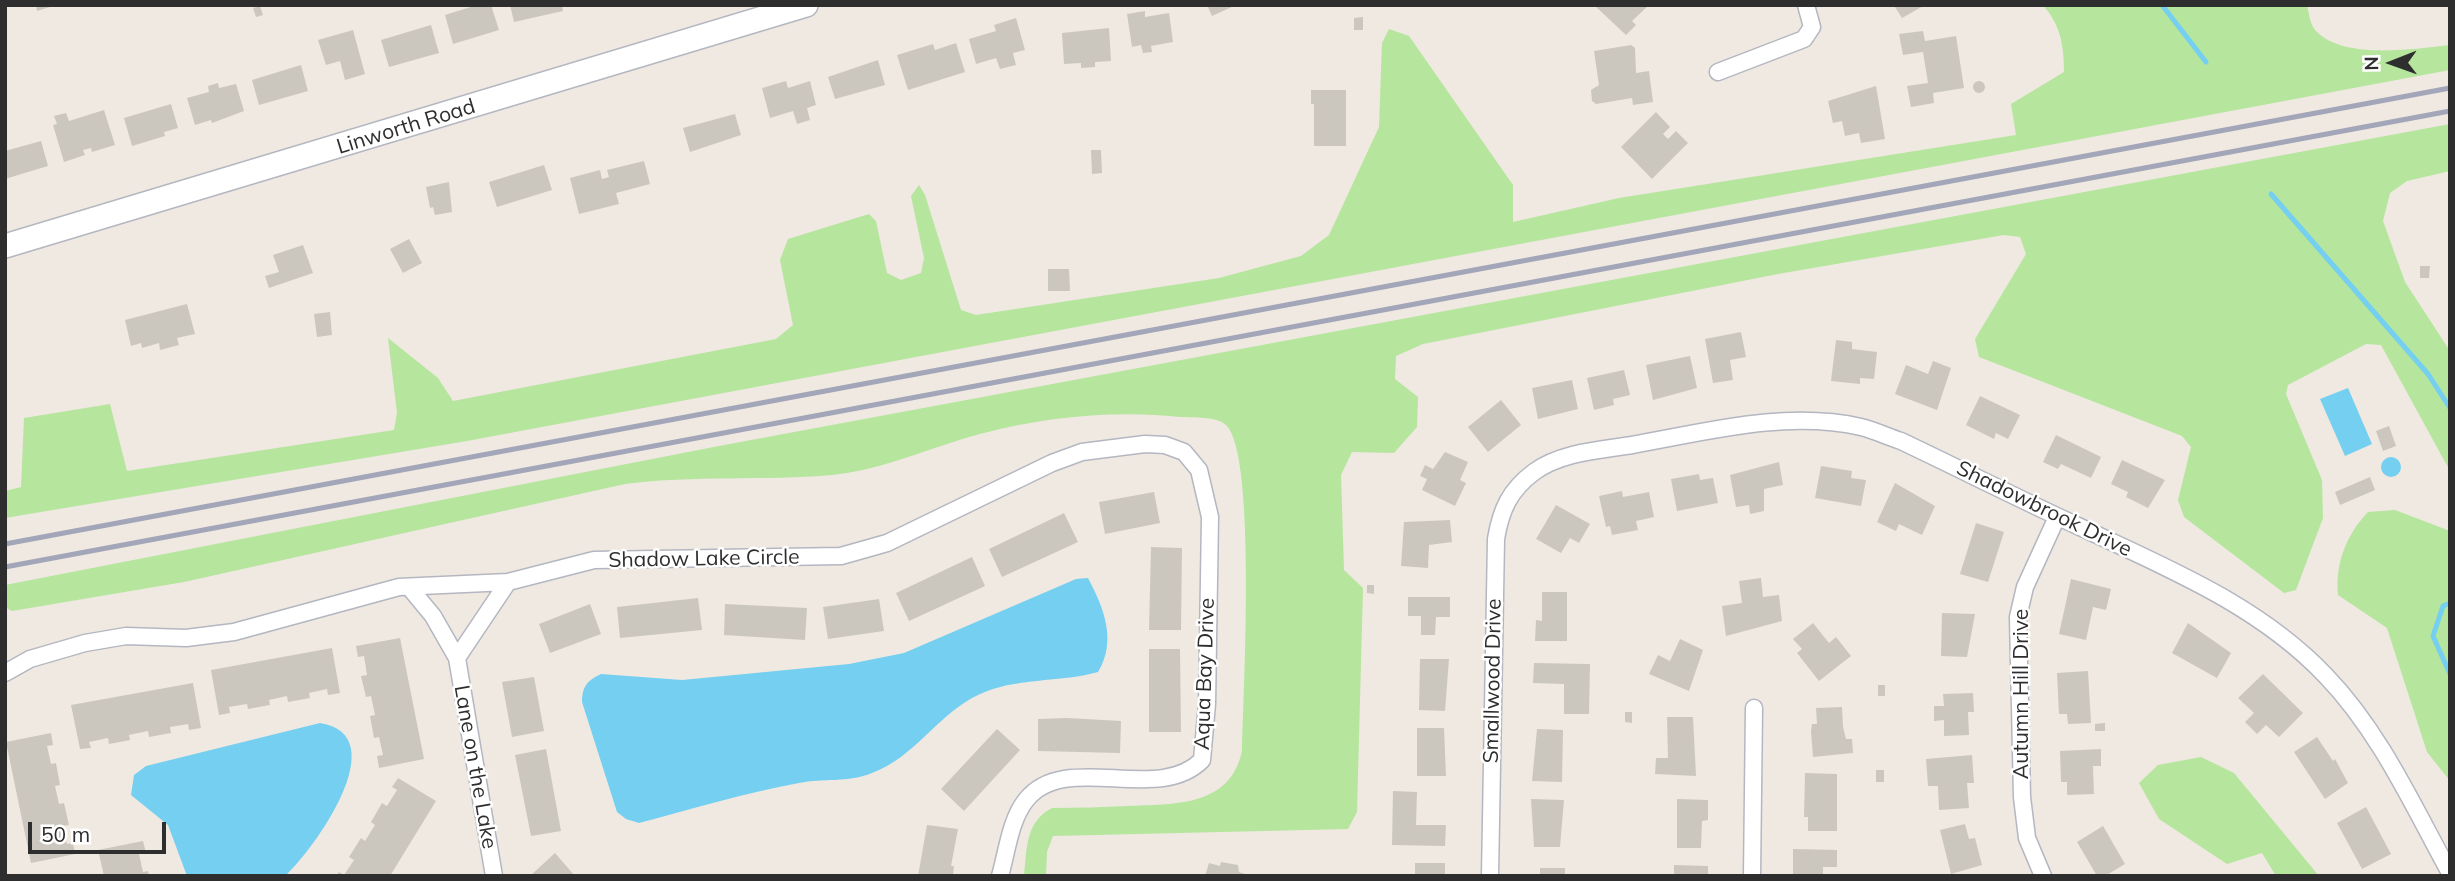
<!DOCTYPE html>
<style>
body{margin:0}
#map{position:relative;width:2455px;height:881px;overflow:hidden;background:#efe9e1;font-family:Mulish,sans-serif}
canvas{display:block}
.frame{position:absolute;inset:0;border:7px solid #2e2e2e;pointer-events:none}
.north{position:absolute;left:2357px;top:28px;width:70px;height:70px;-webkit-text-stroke:5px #fff;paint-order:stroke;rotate:269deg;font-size:19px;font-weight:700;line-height:28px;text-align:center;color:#2e2e2e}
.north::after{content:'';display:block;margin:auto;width:24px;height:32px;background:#2e2e2e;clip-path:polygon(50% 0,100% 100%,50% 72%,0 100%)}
.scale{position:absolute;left:28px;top:822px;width:138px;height:32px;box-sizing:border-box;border:4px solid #2e2e2e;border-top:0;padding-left:9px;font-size:21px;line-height:24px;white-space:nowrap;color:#2e2e2e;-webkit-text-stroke:5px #fff;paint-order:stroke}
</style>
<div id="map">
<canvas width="2455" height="881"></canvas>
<div class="frame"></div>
<div class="north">N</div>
<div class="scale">50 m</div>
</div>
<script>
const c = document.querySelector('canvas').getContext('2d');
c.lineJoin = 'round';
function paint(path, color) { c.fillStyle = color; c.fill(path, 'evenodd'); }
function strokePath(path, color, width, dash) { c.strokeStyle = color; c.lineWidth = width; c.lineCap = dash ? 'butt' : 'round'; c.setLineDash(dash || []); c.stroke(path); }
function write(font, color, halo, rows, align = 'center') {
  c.font = font + ' Mulish,sans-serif'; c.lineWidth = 5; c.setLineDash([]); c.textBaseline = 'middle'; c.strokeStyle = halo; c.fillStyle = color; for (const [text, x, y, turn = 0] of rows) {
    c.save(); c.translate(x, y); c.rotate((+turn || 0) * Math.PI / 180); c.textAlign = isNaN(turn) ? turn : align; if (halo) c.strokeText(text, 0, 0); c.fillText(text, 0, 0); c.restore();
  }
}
paint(new Path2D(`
 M2043 5H2307C2309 13 2310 25 2316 31 2344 60 2413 49 2450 45V70L467 441 5 518V491L21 487 24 418 110 404 127 471 394 430 397 413 388 338 438 378 453 401 776 339 793 325 780 260 788 239 869 214 876 221 887 273 901 280 921 273 924 258 911 196 919 185 925 195 961 310 976 315 1219 278 1301 256 1329 235 1379 127 1382 43 1389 29 1409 36 1513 185V222L1619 198 2016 135 2011 104 2064 72C2064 46 2061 26 2043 5Z
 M2450 124V171L2407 181 2390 193 2383 221 2405 282 2450 351V471L2381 345 2366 344 2288 385 2286 394 2322 480 2323 518 2296 590 2284 593 2184 517 2178 500 2191 447 2182 436 1979 357 1975 339 2026 254 2020 237 2004 235 1778 274 1423 344 1396 356 1395 379 1418 397 1417 427 1394 453 1352 452 1341 475 1344 570 1363 588 1357 812 1348 829 1053 836 1047 852 1046 876H1024C1027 849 1025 822 1052 808 1077 808 1102 807 1128 806 1174 804 1230 807 1242 751 1243 698 1257 454 1226 425 1216 416 1193 418 1180 417 1114 410 1044 417 980 434 931 447 883 470 832 475 763 481 694 475 625 484L184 582 12 611 5 607V585L719 446Z
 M2395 510 2450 531V781L2427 752 2387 628 2338 595C2335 564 2346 535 2368 512Z
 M2201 757 2234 773 2319 876H2276L2262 853 2227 864 2159 819 2139 783 2158 765Z`), '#b6e59e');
paint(new Path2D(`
 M2348 388 2372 444 2345 456 2320 399Z
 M2381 467a10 10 0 1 1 20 0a10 10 0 1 1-20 0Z
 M1088 578C1104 608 1117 641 1098 672 1059 683 1015 677 978 695 938 714 914 758 872 773 848 783 823 778 799 783 745 793 692 809 639 823L626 819 617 812 582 702C582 686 588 680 601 674L682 680 849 664 904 653 1076 579Z
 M320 723C397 735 313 851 285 876H187L168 825 131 795 134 775 146 766Z`), '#75cff0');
strokePath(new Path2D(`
 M2162 5 2206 62
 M2271 194 2428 374 2450 408
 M2450 603 2443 606 2433 636 2450 674`), '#75cff0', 5);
paint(new Path2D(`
 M36 5H53V6L37 11Z
 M477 5H491L499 30 453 44 445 15Z
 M510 5H562L563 11 514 22Z
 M1207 5H1236L1212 16Z
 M1594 5H1649L1632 21 1636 25 1626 35Z
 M1898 5H1925L1902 18 1895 7Z
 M260 6 263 15 256 17 253 8Z
 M1145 11V17L1169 13 1173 42 1151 46 1152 52 1143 53 1141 45 1132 47 1127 14Z
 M1363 17V30H1354V18Z
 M1016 18 1025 50 1013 53 1016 65 1000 69 996 58 976 64 969 39 996 31 994 25Z
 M431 25 439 53 389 67 381 40Z
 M1109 28 1111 61 1095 62V67L1081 68V63L1064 64 1062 33Z
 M353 30 365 74 345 80 340 61 326 65 318 40Z
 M1923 31 1925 41 1956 36 1964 88 1933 93 1934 103 1911 107 1907 86 1928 83 1923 52 1903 55 1899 34Z
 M956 43 965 72 908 90 897 55 933 44 935 50Z
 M1631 45 1635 48 1636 73 1649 71 1653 102 1633 105 1632 98 1596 104 1592 101 1591 90 1599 85 1594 51Z
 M878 60 885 85 835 99 828 77Z
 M301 65 308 91 259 105 252 80Z
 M1973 87a6 6 0 1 1 12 0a6 6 0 1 1-12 0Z
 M786 81 788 88 810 81 816 105 807 108 810 120 797 124 793 111 770 118 762 88Z
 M218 83 219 88 236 84 244 111 212 123 211 120 195 125 187 98 209 92 208 86Z
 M1876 86 1885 139 1861 143 1859 133 1845 136 1842 121 1833 123 1828 101Z
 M1311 90H1346V146H1314V104H1311Z
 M171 104 178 128 164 132 165 136 132 146 124 118Z
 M104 110 115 145 92 152 91 148 83 150 85 155 64 162 53 125 57 124 54 116 66 113 69 121Z
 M1656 112 1670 127 1663 134 1668 139 1676 131 1688 143 1652 179 1621 147Z
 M735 114 741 135 690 152 683 128Z
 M41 141 48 166 5 179V151Z
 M1091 150H1101L1102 173 1092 174Z
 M644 161 650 184 616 193 619 204 579 214 570 178 600 170 602 179 609 177 607 170Z
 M544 165 552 190 497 207 489 182Z
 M449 182 452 212 435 215 433 207 430 208 426 187Z
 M409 239 422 263 403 273 390 249Z
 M303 245 313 273 269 288 265 276 279 272 273 255Z
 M2420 266H2430L2429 278H2420Z
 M1048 269H1069L1070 291H1048Z
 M187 304 195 334 177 338 179 345 160 350 159 343 142 348 141 343 131 346 125 320Z
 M330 312 332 335 317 337 314 314Z
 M1741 332 1746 357 1730 360 1733 380 1713 383 1705 339Z
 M1836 340 1852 342V349L1877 352 1874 379 1860 378V384L1831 381Z
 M1690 356 1697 388 1653 400 1646 365Z
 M1933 361 1951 368 1937 410 1895 394 1906 365 1928 374Z
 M1624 370 1630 395 1613 399 1614 405 1594 410 1587 378Z
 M1572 380 1578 409 1538 419 1532 388Z
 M1980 396 2020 415 2008 439 1996 433 1994 439 1966 425Z
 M1501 400 1521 425 1488 452 1468 427Z
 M2389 426 2396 446 2383 451 2376 431Z
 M2056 435 2101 457 2091 478 2061 464 2058 469 2043 462Z
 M1445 452 1468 462 1460 480 1466 483 1455 506 1422 490 1427 479 1420 476 1425 465 1433 469Z
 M2122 460 2165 480 2148 508 2126 497 2128 492 2111 484Z
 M1779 462 1783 485 1764 489V511L1750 514 1749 505 1736 507 1730 475Z
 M1821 466 1852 471 1851 478 1866 480 1861 506 1815 498Z
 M1699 474 1700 480 1713 478 1718 503 1677 511 1671 479Z
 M2370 477 2375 490 2340 505 2335 492Z
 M1895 483 1935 506 1922 535 1899 524 1896 531 1877 522Z
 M1622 491 1623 497 1649 492 1654 517 1636 521 1638 530 1612 535 1610 526 1606 527 1599 496Z
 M1154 492 1160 523 1105 534 1099 502Z
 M1556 505 1590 524 1579 543 1570 538 1561 553 1536 539Z
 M1064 513 1078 542 1002 577 989 549Z
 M1450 520 1452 542 1429 545 1428 568 1401 566 1404 522Z
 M1976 523 2004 532 1988 582 1960 574Z
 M1151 547 1182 548 1181 630H1149Z
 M972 557 985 586 909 621 896 593Z
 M1761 578 1763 597 1779 595 1782 621 1726 636 1722 606 1742 603 1739 581Z
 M2071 579 2111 589 2106 610 2093 607 2086 640 2059 634Z
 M1367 585H1374V594L1367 593Z
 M1542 592H1567V641H1535L1536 620 1542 621Z
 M1408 597H1450V617H1436L1435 635H1421V616H1408Z
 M698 598 702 630 620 638 617 607Z
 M879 599 884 631 828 639 823 607Z
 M590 604 601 634 550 653 539 624Z
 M725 604 807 608 805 640 724 635Z
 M1942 613 1975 614 1967 657 1941 656Z
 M1813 623 1829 643 1836 637 1851 656 1819 681 1797 653 1802 649 1793 639Z
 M2188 623 2231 653 2217 678 2172 653Z
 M400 638 424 759 379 768 377 756 383 755 379 737 374 738 370 716 375 715 371 696 366 697 361 676 367 675 364 656 358 657 356 646Z
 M1680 639 1703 650 1689 691 1649 674 1658 655 1670 661Z
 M332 648 340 693 328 695 327 689 309 693 310 698 288 702 287 696 269 700 270 705 248 709 247 704 229 707 230 713 219 715 211 670Z
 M1149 649H1180L1181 732H1149Z
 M1420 659H1449L1445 711 1419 710Z
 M1534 663 1590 664 1589 714H1564V684L1533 683Z
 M2088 671 2091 723 2068 724 2067 714H2059L2057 673Z
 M2263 674 2303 713 2279 737 2266 725 2257 734 2245 722 2254 713 2238 698Z
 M534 677 544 731 512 737 502 682Z
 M193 683 201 728 189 730 188 724 170 727 171 733 149 737 148 731 129 735 130 740 109 744 108 738 89 742 91 748 80 749 71 705Z
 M1878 685H1885V696H1878Z
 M1973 693 1974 712H1968L1969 735 1944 736V720L1934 721V706H1944L1943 694Z
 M1842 707 1843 727 1846 739H1852L1853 753 1813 757 1811 731 1812 724H1817L1816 708Z
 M1625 712H1632V723L1625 722Z
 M1667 717H1693L1696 776 1655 774 1656 758H1668Z
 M1067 718 1121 721 1120 753 1038 751V719Z
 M2105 723V731H2095V724Z
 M1417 728H1444L1446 776H1417Z
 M997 729 1020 750 964 811 941 789Z
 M1537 729 1563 730 1562 782 1532 781Z
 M51 733 53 745 47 746 51 764 56 763 60 785 55 786 59 804 64 803 69 825 63 826 67 844 73 843 75 854 31 863 6 742Z
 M2317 737 2333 761 2335 759 2348 783 2325 799 2294 752Z
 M546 749 561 831 531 836 515 755Z
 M2101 749V766H2093L2094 794 2067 795V782H2061L2060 751Z
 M1972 755 1974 783H1967L1969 808 1939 810 1938 786H1928L1926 759Z
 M1876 770H1884V782H1876Z
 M1805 773 1837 774V831H1808V817H1804Z
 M398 778 436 801 390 876H336L339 872 344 875 354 860 349 857 361 838 365 841 375 825 371 822 382 803 387 806 397 790 392 787Z
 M1393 791 1417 792 1416 825H1446L1445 846 1392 845Z
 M1531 799 1564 800 1560 847H1534Z
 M1677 799 1708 800V820L1702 821 1701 848H1677Z
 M2366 807 2391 854 2362 869 2337 823Z
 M1965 824 1969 839 1975 838 1982 865 1951 874 1940 830Z
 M927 825 958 829 951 866H954L953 875 918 876Z
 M2103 826 2125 864 2105 876H2097L2077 842Z
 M143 841 146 853 139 854 143 872 148 871 149 876H104L98 850Z
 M1793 849 1837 850V867H1823V876H1793Z
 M555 853 575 876H530Z
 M1221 862 1238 865 1239 872 1251 876H1205L1209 863 1220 866Z
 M1415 863H1445V876H1415Z
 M1674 865 1708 866V876H1674Z
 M1540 868H1565V876H1540Z`), '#cbc7bf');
const minor = new Path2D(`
 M1718 72 1804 39 1812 27 1806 5
 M409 587 433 616 457 658 494 876
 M457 658 508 582
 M5 673 30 659 85 643 126 636 186 638 234 632 399 587 508 582 594 560 841 556 887 543 1052 463 1082 452 1145 444 1165 445 1184 452 1199 470 1210 517 1207 704 1202 760C1158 805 1065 750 1026 800 1010 820 1007 852 1000 876
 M1490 876 1496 539C1501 509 1510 490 1534 472 1561 452 1601 450 1632 445 1706 432 1785 410 1861 427 1874 430 1888 437 1901 441 1960 469 2019 499 2078 526 2165 567 2259 605 2326 676 2380 732 2413 806 2450 873
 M1752 876 1754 708
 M2043 876 2027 838 2022 797 2018 617 2025 587 2057 517`);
const secondary = new Path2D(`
 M5 246 806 5`);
strokePath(minor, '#b4b7c1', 19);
strokePath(secondary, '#b4b7c1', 26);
strokePath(minor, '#fff', 16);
strokePath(secondary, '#fff', 23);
strokePath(new Path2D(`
 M5 544 2450 88
 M5 567 2450 111`), '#a3a6b8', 5);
write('21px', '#2e2e2e', '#fff', [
 ["Linworth Road",406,127,-17],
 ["Shadowbrook Drive",2044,509,26],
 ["Shadow Lake Circle",704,559,-1],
 ["Aqua Bay Drive",1205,674,-88],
 ["Smallwood Drive",1493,681,-89],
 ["Autumn Hill Drive",2022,694,-90],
 ["Lane on the Lake",475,767,80]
]);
</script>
